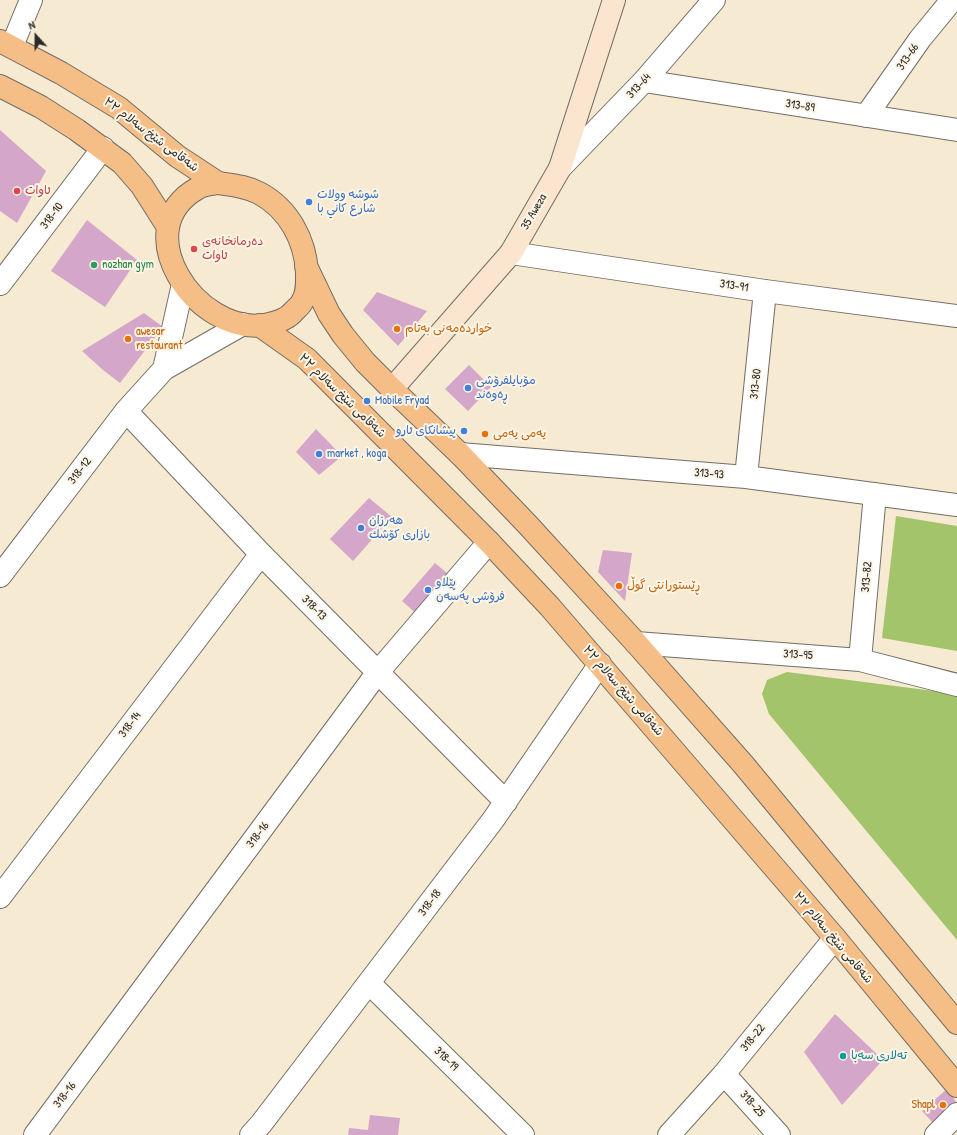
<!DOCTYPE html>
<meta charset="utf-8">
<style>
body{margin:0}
#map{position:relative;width:957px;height:1135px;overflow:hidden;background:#f7ead2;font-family:"Patrick Hand",sans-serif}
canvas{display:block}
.north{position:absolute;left:16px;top:16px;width:40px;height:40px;-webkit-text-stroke:3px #fcf5e5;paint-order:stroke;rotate:339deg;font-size:11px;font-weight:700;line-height:16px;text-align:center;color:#2b2b2b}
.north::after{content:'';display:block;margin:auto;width:14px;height:18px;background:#2b2b2b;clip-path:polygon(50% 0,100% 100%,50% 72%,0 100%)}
</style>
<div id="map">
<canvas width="957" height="1135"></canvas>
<div class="north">N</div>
</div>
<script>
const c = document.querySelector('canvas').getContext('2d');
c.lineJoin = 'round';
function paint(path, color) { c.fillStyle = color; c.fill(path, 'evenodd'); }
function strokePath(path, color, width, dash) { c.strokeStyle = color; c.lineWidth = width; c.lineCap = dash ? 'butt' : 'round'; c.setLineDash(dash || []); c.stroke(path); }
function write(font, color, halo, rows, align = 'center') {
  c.font = font + ' "Patrick Hand","Playpen Sans Arabic",sans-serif'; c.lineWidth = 4; c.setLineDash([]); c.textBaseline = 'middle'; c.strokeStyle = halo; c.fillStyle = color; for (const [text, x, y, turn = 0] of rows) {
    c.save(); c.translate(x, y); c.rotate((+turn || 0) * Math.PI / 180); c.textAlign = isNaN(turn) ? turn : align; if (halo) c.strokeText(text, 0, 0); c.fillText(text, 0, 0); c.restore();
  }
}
paint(new Path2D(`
 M896 516 957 526V651L882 638Z
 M787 672 957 694V940L769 714 762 694 767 680Z`), '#a4c46c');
paint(new Path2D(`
 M0 130 46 171 17 223 0 211Z
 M87 220 137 260 105 307 51 271Z
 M377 292 427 311 398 346 363 310Z
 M144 313 163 327 120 383 103 370 82 351Z
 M469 365 491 387 468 411 445 389Z
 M316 429 342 456 319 475 296 452Z
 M369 498 392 517 353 561 330 539Z
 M603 550 632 553 625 601 598 572Z
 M435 563 453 578 420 617 402 601Z
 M835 1014 883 1060 842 1105 804 1052Z
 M948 1088 957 1104 935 1125 922 1111Z
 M370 1115 400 1118 398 1135H348L349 1128 368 1130Z`), '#d4a6ca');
const street = new Path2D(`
 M12 46 31 0
 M644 81 957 130
 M866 116 920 39 952 0
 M560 168 644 81 714 0
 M511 253 765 291 957 316
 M0 284 103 148
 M164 369 183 284
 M126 411 261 554 506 802
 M460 454 746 477 957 505
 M746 477 765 291
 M0 576 126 411 164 369 243 324
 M636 643 860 660 957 685
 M860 660 875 494
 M0 897 261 554
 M369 983 523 1135
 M724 1074 779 1135
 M35 1135 378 672 489 542
 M251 1135 261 1124 493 820 600 664
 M669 1135 724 1074 835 938
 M936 1135 957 1114`);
const secondary = new Path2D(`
 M392 389 511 253 560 168 614 0`);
const primary = new Path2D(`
 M0 41 61 73 119 108 177 156 218 183
 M0 86 41 107 77 130 122 163 142 186 168 227
 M218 183C232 185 246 186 259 193 289 209 305 240 307 272 307 283 308 293 302 302 301 305 297 308 294 311 288 319 275 323 265 325 196 335 125 229 198 188 203 185 212 184 218 183Z
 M306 266 329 314 343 335 365 362 392 389 460 454 527 524 636 643 743 764 957 1023
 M259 325 307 359 489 542 550 607 835 938 957 1086`);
strokePath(street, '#726e65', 24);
strokePath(secondary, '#726e65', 24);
strokePath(primary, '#726e65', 24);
strokePath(street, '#fff', 22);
strokePath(secondary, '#fbe5cf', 22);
strokePath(primary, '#f6be87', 22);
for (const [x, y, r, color] of [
 [17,191,4,"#e0444e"],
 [309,202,4,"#3f7fe0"],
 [194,249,4,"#e0444e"],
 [94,265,4,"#2e9e5b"],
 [397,329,4,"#e8710a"],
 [128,339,4,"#e8710a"],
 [468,388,4,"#3f7fe0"],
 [367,401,4,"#3f7fe0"],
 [464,431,4,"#3f7fe0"],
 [485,434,4,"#e8710a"],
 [319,454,4,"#3f7fe0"],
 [361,528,4,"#3f7fe0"],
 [619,586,4,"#e8710a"],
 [428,590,4,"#3f7fe0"],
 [843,1056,4,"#0f9aa8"],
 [943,1105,4,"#e8710a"]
]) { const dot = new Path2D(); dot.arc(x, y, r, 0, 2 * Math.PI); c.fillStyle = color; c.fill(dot); strokePath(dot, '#fcf5e5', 1.5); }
write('12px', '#2b2b2b', '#fcf5e5', [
 ["313-66",908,57,-55],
 ["313-64",639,86,-47],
 ["313-89",800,106,9],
 ["شەقامی شێخ سەلام ٣٣",151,135,37],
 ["35 Aweza",534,212,-60],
 ["318-10",52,216,-53],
 ["313-91",734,286,9],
 ["313-80",756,384,-84],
 ["شەقامی شێخ سەلام ٣٣",342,396,44],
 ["318-12",80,471,-53],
 ["313-93",709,474,5],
 ["313-82",867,577,-85],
 ["318-13",314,608,45],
 ["313-95",798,655,4],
 ["شەقامی شێخ سەلام ٣٣",623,691,49],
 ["318-14",130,725,-53],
 ["318-16",258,835,-53],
 ["318-18",430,903,-53],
 ["شەقامی شێخ سەلام ٣٣",833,938,50],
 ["318-22",753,1038,-51],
 ["318-19",446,1059,44],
 ["318-16",65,1095,-53],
 ["318-25",752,1104,48]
]);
write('12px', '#be3a42', '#fcf5e5', [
 ["ئاوات",25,191],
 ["دەرمانخانەی",202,242],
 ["ئاوات",202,256]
], 'left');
write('12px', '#366cbe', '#fcf5e5', [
 ["شوشه وولات",317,195],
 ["شارع كاني با",317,209],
 ["مۆبایلفرۆشی",476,381],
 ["ڕەوەند",476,395],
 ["Mobile Fryad",375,401],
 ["پیشانکای ئارو",456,431,"right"],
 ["market , koga",327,454],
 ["هەرزان",369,521],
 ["بازاری کۆشك",369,535],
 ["پێلاو",436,583],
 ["فرۆشی پەسەن",436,597]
], 'left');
write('12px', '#27864d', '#fcf5e5', [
 ["nozhan gym",102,265]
], 'left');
write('12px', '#c56008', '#fcf5e5', [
 ["خواردەمەنی بەتام",405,329],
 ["awesar",136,332],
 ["restaurant",136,346],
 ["یەمی یەمی",493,434],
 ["ڕێستورانتی گوڵ",627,586],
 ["Shapl",935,1105,"right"]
], 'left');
write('12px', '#0d838f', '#fcf5e5', [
 ["تەلاری سەبا",851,1056]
], 'left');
</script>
